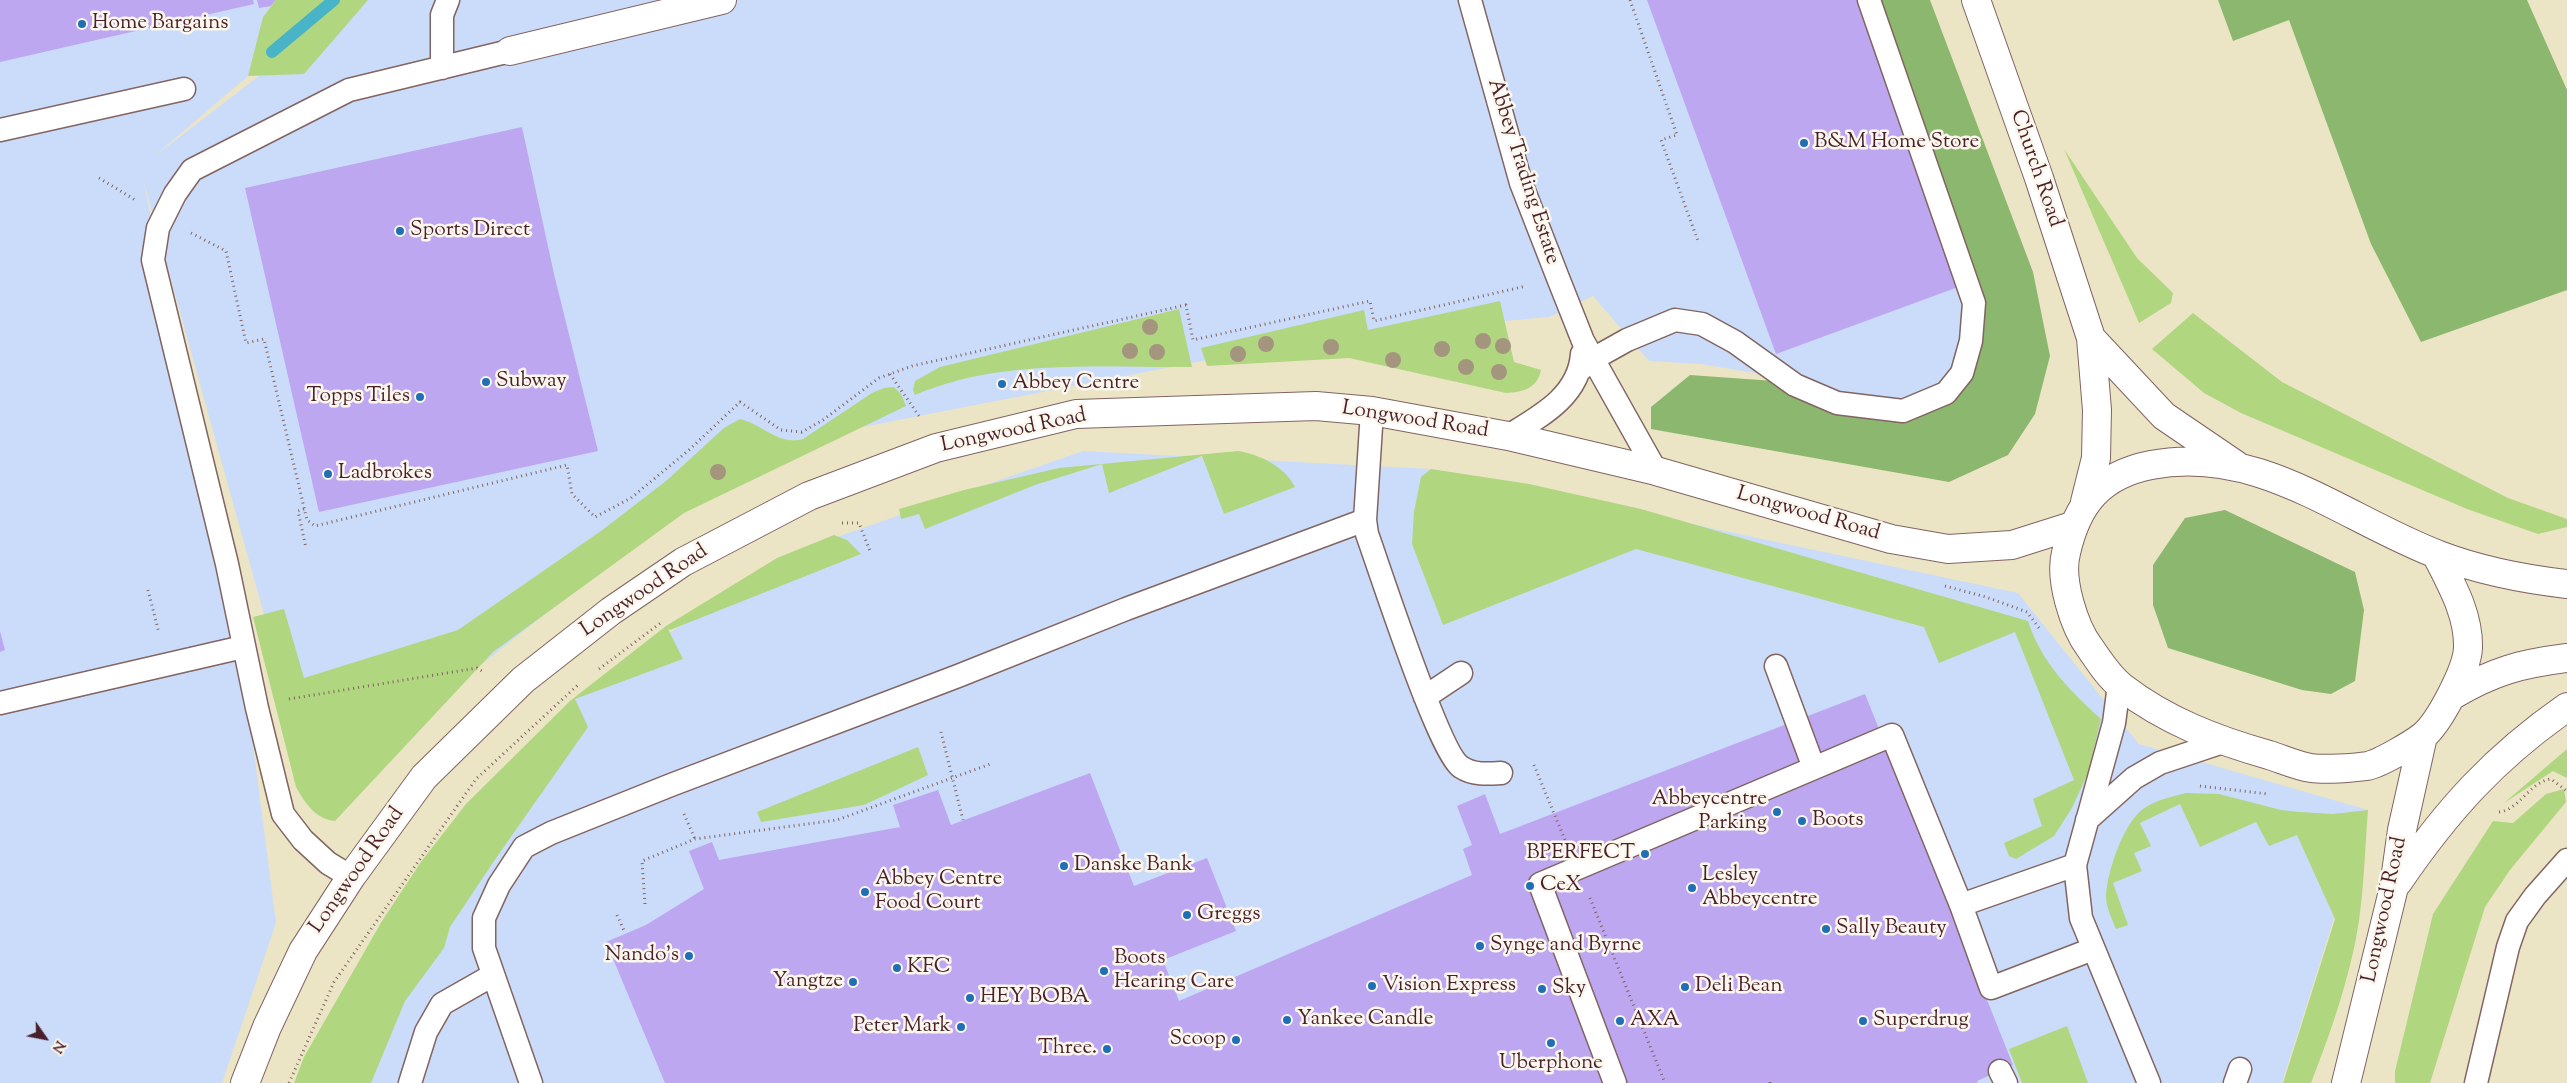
<!DOCTYPE html>
<style>
body{margin:0}
#map{position:relative;width:2567px;height:1083px;overflow:hidden;background:#ebe5c6;font-family:"Sorts Mill Goudy",serif}
canvas{display:block}
.north{position:absolute;left:20px;top:1013px;width:50px;height:50px;-webkit-text-stroke:4px #fbf7ec;paint-order:stroke;rotate:123deg;font-size:14px;font-weight:700;line-height:20px;text-align:center;color:#4a1f2b}
.north::after{content:'';display:block;margin:auto;width:18px;height:22px;background:#4a1f2b;clip-path:polygon(50% 0,100% 100%,50% 72%,0 100%)}
</style>
<div id="map">
<canvas width="2567" height="1083"></canvas>
<div class="north">N</div>
</div>
<script>
const c = document.querySelector('canvas').getContext('2d');
c.lineJoin = 'round';
function paint(path, color) { c.fillStyle = color; c.fill(path, 'evenodd'); }
function strokePath(path, color, width, dash) { c.strokeStyle = color; c.lineWidth = width; c.lineCap = dash ? 'butt' : 'round'; c.setLineDash(dash || []); c.stroke(path); }
function write(font, color, halo, rows, align = 'center') {
  c.font = font + ' "Sorts Mill Goudy",serif'; c.lineWidth = 5; c.setLineDash([]); c.textBaseline = 'middle'; c.strokeStyle = halo; c.fillStyle = color; for (const [text, x, y, turn = 0] of rows) {
    c.save(); c.translate(x, y); c.rotate((+turn || 0) * Math.PI / 180); c.textAlign = isNaN(turn) ? turn : align; if (halo) c.strokeText(text, 0, 0); c.fillText(text, 0, 0); c.restore();
  }
}
paint(new Path2D(`
 M0 0H276L271 6 248 76 152 158 358 0H1865L1984 301 1953 400 1836 406 1755 373 1701 364 1649 361 1593 296 1549 317 1326 337 754 448 477 668 320 816 143 179 236 613 276 923 222 1083H0Z
 M1083 451 1431 469 2018 593 2139 744 2368 810 2282 1083H294L575 699 777 558Z`), '#cadcf9');
paint(new Path2D(`
 M276 0H368L304 74 248 76 263 17Z
 M2064 149 2137 258 2173 293 2171 303 2139 323Z
 M1500 301 1514 362 1541 370C1537 389 1523 392 1506 393L1349 358 1207 366 1201 348 1364 310 1368 330Z
 M1179 309 1192 367C1101 368 1000 358 915 395L913 390 915 381 940 367Z
 M2193 313 2282 382 2508 498 2567 519V527L2538 534 2467 509 2241 413 2204 393 2152 349Z
 M894 387 901 394 906 406 684 513 493 652 335 821C315 819 305 803 296 787L253 617 284 609 304 678 458 630 601 531 666 481 724 428 740 419C762 424 779 446 803 439L872 393 884 388Z
 M1238 451C1261 455 1284 466 1295 487L1224 514 1202 456 1109 493 1102 464 1035 485 925 529 919 514 901 519 899 509 964 490 1059 468Z
 M1431 469 1529 484 1641 509 2028 621C2041 662 2070 691 2101 719L2088 773 2072 808 2054 836 2016 859 2009 856 2004 843 2042 826 2033 799 2074 780 2015 632 1939 663 1924 627 1636 549 1443 625 1412 544 1414 512 1421 477Z
 M834 535 847 540 861 554 670 630 668 629 683 659 575 699 588 727 494 861 450 927 444 948 405 1001 371 1083H294L304 1057 382 921 421 862 466 804 570 701 666 626 777 558Z
 M918 747 928 775 864 805 761 822 757 812Z
 M2567 749V778L2553 771 2504 803Z
 M2564 789 2566 802 2510 870 2485 907 2430 1083H2395V1071L2433 914 2493 821 2513 823 2546 794Z
 M2186 793 2219 794 2281 810 2300 812 2333 814 2368 810C2364 858 2364 909 2352 957 2342 1000 2327 1042 2311 1083H2283L2335 919 2297 835 2269 846 2256 822 2200 847 2180 804 2140 823 2151 846 2134 853 2142 871 2113 883 2128 925 2116 929C2112 919 2106 908 2106 896 2107 872 2123 824 2143 809 2155 800 2171 797 2186 793Z
 M2067 1026 2088 1083H2022L2009 1049Z`), '#b1d680');
paint(new Path2D(`
 M1871 0H1930L2033 272 2050 356 2035 414 2008 455 1949 482 1651 429V407L1690 375 1774 381 1903 411 1946 393 1984 301Z
 M2218 0H2527L2567 90V290L2421 342 2371 244 2289 20 2233 41Z
 M2225 510 2355 572 2364 610 2355 681 2331 694 2302 690 2168 648 2153 605V565L2185 518Z`), '#8cb76e');
strokePath(new Path2D(`
 M272 52 334 0`), '#49b3c7', 12);
paint(new Path2D(`
 M0 0H253L254 4 0 62Z
 M257 0H276L271 6 259 8Z
 M1647 0H1857L1961 286 1776 354Z
 M522 127 554 274 598 451 319 512 245 188Z
 M0 631 5 650 0 652Z
 M1865 694 2013 1065 1977 1081 1978 1083H665L606 942 646 925 704 889 689 851 712 842 719 860 900 827 893 805 938 790 951 825 1090 773 1134 886 1207 858 1236 931 1163 960 1179 1001 1472 875 1463 849 1472 845 1457 806 1485 794 1500 834Z`), '#bea7f1');
const service = new Path2D(`
 M1470 0 1521 183 1558 278 1583 341 1656 471
 M442 68V15L448 0
 M0 130 184 89
 M1581 369 1593 359 1627 340 1675 320 1702 324 1735 342 1795 385 1837 403 1903 411 1946 393 1962 373 1971 341 1974 303 1869 0
 M1372 411 1365 520 1367 534C1380 570 1439 753 1461 767 1473 775 1487 774 1501 773
 M1508 436C1541 416 1579 396 1582 354
 M1776 666 1814 768
 M2119 685 2114 723 2075 865 2081 918 2149 1083
 M1425 697 1461 673
 M0 703 243 647
 M2087 820 2134 778 2160 763 2223 742
 M2075 865 1961 905 1991 988 2093 949
 M351 877 328 863 303 840 283 814 257 708 227 564 153 260 158 228 175 194 192 170 349 90 510 51
 M2000 1071 2006 1083
 M410 1083 426 1032 442 1004 493 975
 M531 1083 484 948V918L499 885 524 847 551 833 671 785 958 676 1126 609 1365 520
 M1615 1083 1540 884 1892 735 1961 905
 M2235 1083 2240 1069
 M2476 1083 2508 947 2517 921 2535 896 2567 860`);
const minor = new Path2D(`
 M510 51 722 0`);
const tertiary = new Path2D(`
 M1976 0 2039 178 2091 338 2097 410 2096 458 2085 502
 M2091 338 2164 416 2236 465
 M2436 554C2451 584 2469 614 2468 648 2467 670 2439 723 2423 736 2413 744 2379 764 2367 766 2353 768 2325 770 2311 768 2297 766 2282 759 2269 755 2216 740 2166 721 2122 687 2109 677 2099 661 2090 648 2074 627 2059 579 2066 553 2077 504 2100 475 2151 465 2259 444 2344 519 2439 555 2481 571 2523 579 2567 584
 M2453 695C2494 671 2520 664 2567 658
 M2398 882C2447 810 2495 757 2567 707
 M245 1083 267 1027 303 951 351 877 424 777 523 680 611 611 683 562 809 496 936 448 1076 414 1316 406 1372 411 1508 436 1656 471 1891 539 1948 549 2012 545 2072 526
 M2346 1083 2394 887 2402 830 2423 736`);
strokePath(service, '#826461', 25);
strokePath(minor, '#826461', 30);
strokePath(tertiary, '#826461', 30);
strokePath(new Path2D(`
 M1630 0 1677 135 1661 140 1698 241
 M99 178 137 201
 M191 233 226 251 246 343 264 339 307 520 315 526 567 465 572 494 595 517 631 498 689 450 740 402 781 430 802 432 823 420 879 378 912 366 1186 305 1193 340 1370 301 1374 321 1526 286
 M890 374 919 416
 M304 509 298 511 306 548
 M842 523H859L870 551
 M1945 586 1986 597 2027 612 2039 628
 M148 590 159 633
 M599 669 662 622
 M289 699 477 668 482 671
 M941 732 963 820
 M1534 765 1565 840
 M2200 786 2268 794
 M2499 812C2521 809 2529 782 2551 779L2567 791
 M684 814 695 839
 M1590 898 1665 1083
 M645 904 642 861 695 839 837 820 993 763
 M617 915 625 933
 M1770 1082V1083
 M289 1083 334 982 476 779 580 683`), '#826461', 3, [1, 4]);
strokePath(service, '#fff', 22);
strokePath(minor, '#fff', 28);
strokePath(tertiary, '#fff', 28);
c.fillStyle = '#a4967e';
for (const [x, y] of [
 [1150,327],
 [1483,341],
 [1266,344],
 [1503,346],
 [1331,347],
 [1442,349],
 [1130,351],
 [1157,352],
 [1238,354],
 [1393,360],
 [1466,367],
 [1499,372],
 [718,472]
]) { c.beginPath(); c.arc(x, y, 8, 0, 2 * Math.PI); c.fill(); }
for (const [x, y, r, color] of [
 [82,24,5,"#1f6fb2"],
 [1804,143,5,"#1f6fb2"],
 [400,231,5,"#1f6fb2"],
 [486,382,5,"#1f6fb2"],
 [1002,384,5,"#1f6fb2"],
 [420,397,5,"#1f6fb2"],
 [328,474,5,"#1f6fb2"],
 [1777,812,5,"#1f6fb2"],
 [1802,821,5,"#1f6fb2"],
 [1645,854,5,"#1f6fb2"],
 [1064,866,5,"#1f6fb2"],
 [1530,886,5,"#1f6fb2"],
 [1692,888,5,"#1f6fb2"],
 [865,892,5,"#1f6fb2"],
 [1187,915,5,"#1f6fb2"],
 [1826,929,5,"#1f6fb2"],
 [1480,946,5,"#1f6fb2"],
 [689,956,5,"#1f6fb2"],
 [897,968,5,"#1f6fb2"],
 [1104,971,5,"#1f6fb2"],
 [853,982,5,"#1f6fb2"],
 [1372,986,5,"#1f6fb2"],
 [1685,987,5,"#1f6fb2"],
 [1542,989,5,"#1f6fb2"],
 [970,998,5,"#1f6fb2"],
 [1287,1020,5,"#1f6fb2"],
 [1620,1021,5,"#1f6fb2"],
 [1863,1021,5,"#1f6fb2"],
 [961,1027,5,"#1f6fb2"],
 [1236,1040,5,"#1f6fb2"],
 [1551,1043,5,"#1f6fb2"],
 [1107,1049,5,"#1f6fb2"]
]) { const dot = new Path2D(); dot.arc(x, y, r, 0, 2 * Math.PI); c.fillStyle = color; c.fill(dot); strokePath(dot, '#fbf7ec', 2); }
write('21px', '#4a1f2b', '#fbf7ec', [
 ["Home Bargains",92,24],
 ["B&M Home Store",1814,143],
 ["Sports Direct",410,231],
 ["Subway",496,382],
 ["Abbey Centre",1012,384],
 ["Topps Tiles",410,397,"right"],
 ["Ladbrokes",338,474],
 ["Abbeycentre",1767,800,"right"],
 ["Parking",1767,824,"right"],
 ["Boots",1812,821],
 ["BPERFECT",1635,854,"right"],
 ["Danske Bank",1074,866],
 ["Lesley",1702,876],
 ["Abbeycentre",1702,900],
 ["Abbey Centre",875,880],
 ["Food Court",875,904],
 ["CeX",1540,886],
 ["Greggs",1197,915],
 ["Sally Beauty",1836,929],
 ["Synge and Byrne",1490,946],
 ["Nando's",679,956,"right"],
 ["Boots",1114,959],
 ["Hearing Care",1114,983],
 ["KFC",907,968],
 ["Yangtze",843,982,"right"],
 ["Vision Express",1382,986],
 ["Deli Bean",1695,987],
 ["Sky",1552,989],
 ["HEY BOBA",980,998],
 ["Yankee Candle",1297,1020],
 ["AXA",1630,1021],
 ["Superdrug",1873,1021],
 ["Peter Mark",951,1027,"right"],
 ["Scoop",1226,1040,"right"],
 ["Three.",1097,1049,"right"],
 ["Uberphone",1551,1064,"center"]
], 'left');
write('21px', '#4a1f2b', '#fbf7ec', [
 ["Church Road",2035,169,71],
 ["Abbey Trading Estate",1522,172,72],
 ["Longwood Road",1415,421,9],
 ["Longwood Road",1014,432,-12],
 ["Longwood Road",1808,515,16],
 ["Longwood Road",645,592,-34],
 ["Longwood Road",358,871,-55],
 ["Longwood Road",2386,910,-78]
]);
</script>
